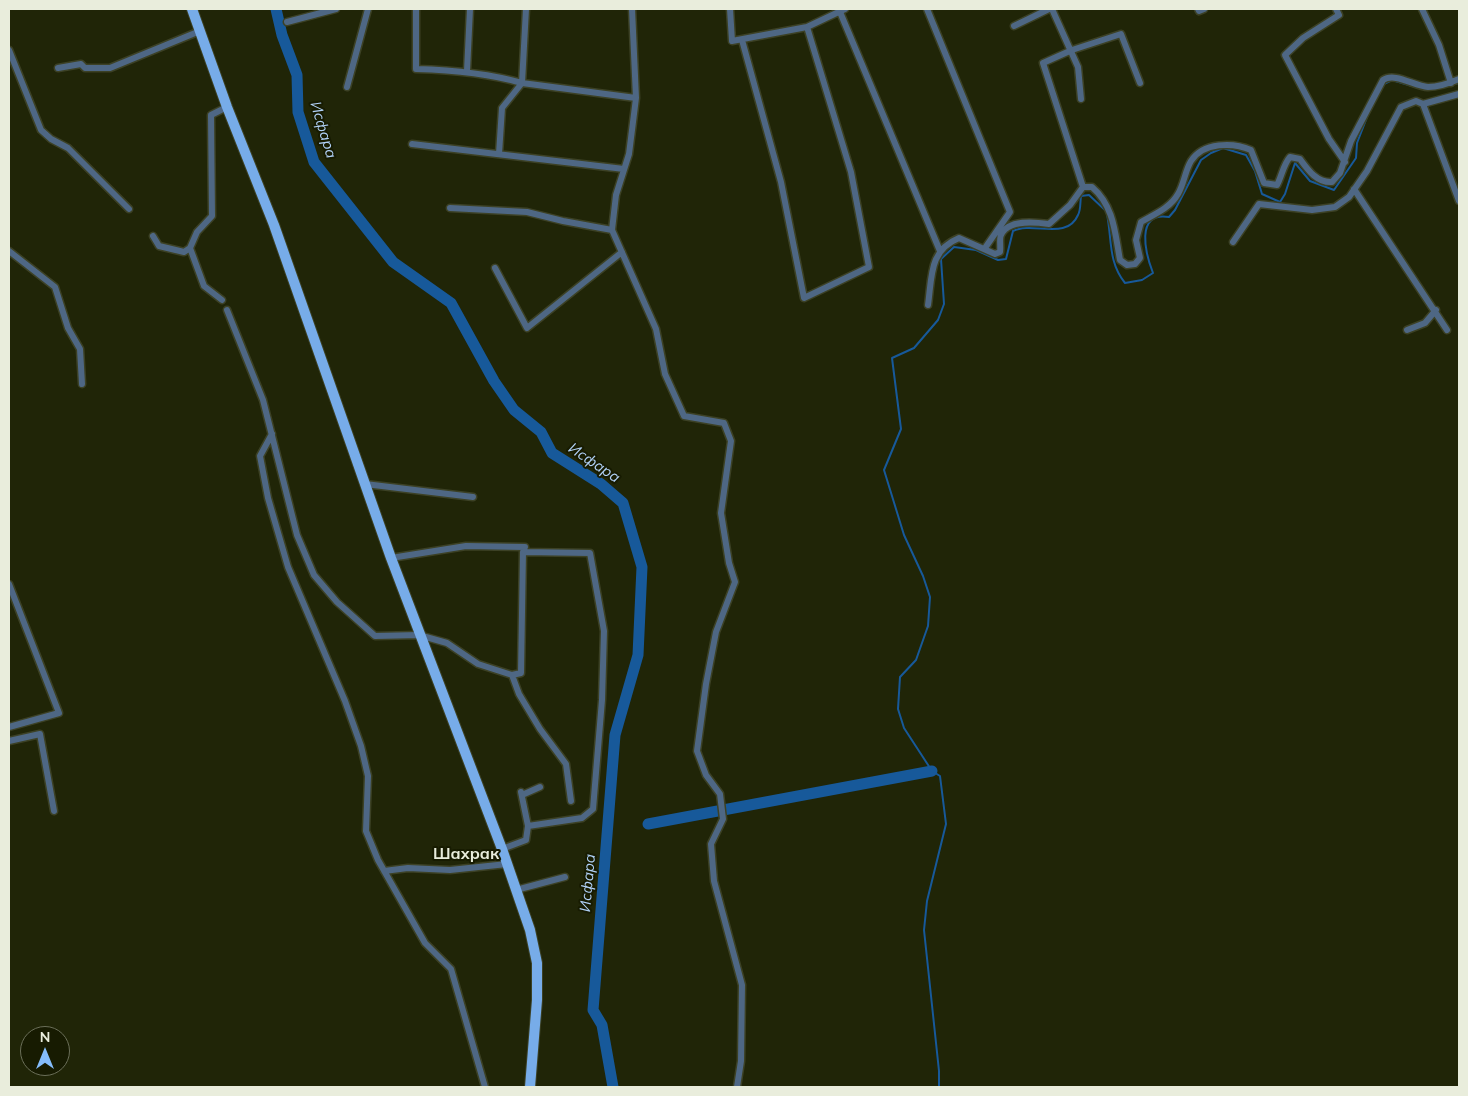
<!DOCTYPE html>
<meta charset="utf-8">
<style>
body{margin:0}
#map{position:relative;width:1468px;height:1096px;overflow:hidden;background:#202507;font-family:Mulish,sans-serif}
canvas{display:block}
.frame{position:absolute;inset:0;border:10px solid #e9eddc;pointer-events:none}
.north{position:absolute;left:20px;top:1026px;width:50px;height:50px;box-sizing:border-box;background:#171b01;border:1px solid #6b6f59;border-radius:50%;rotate:0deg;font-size:14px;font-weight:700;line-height:20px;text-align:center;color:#e9eddc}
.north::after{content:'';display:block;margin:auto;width:18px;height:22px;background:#84bcfb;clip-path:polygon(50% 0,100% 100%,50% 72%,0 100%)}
</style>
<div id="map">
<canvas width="1468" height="1096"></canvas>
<div class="frame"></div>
<div class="north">N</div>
</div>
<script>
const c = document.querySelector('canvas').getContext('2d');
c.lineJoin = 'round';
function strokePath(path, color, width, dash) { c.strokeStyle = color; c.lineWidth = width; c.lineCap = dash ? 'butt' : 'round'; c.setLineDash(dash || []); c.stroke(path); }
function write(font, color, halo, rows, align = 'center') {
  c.font = font + ' Mulish,sans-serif'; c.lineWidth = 4; c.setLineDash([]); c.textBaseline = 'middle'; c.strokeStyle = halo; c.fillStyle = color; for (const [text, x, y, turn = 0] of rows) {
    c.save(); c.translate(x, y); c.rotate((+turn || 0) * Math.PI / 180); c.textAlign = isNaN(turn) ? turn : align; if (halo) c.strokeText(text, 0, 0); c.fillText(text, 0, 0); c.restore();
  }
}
strokePath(new Path2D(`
 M1384 84 1392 80 1422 89
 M1453 84 1459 83
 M1107 214C1112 239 1108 262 1125 283L1142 280 1153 273C1146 255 1134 211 1169 217L1175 210 1201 160 1211 153 1223 148 1246 155 1255 171 1262 194 1280 202 1285 194 1295 163 1310 181 1334 190 1356 158 1357 143 1369 112
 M939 1087V1071L924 930 927 901 946 824 940 776 932 771 904 728 898 709 900 677 916 660 928 626 930 597 923 576 904 535 884 470 901 429 892 358 914 348 938 320 944 304 941 259 954 247 976 250 998 260 1006 259 1013 231C1033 221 1067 241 1078 215 1081 210 1080 202 1081 196L1089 195 1105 210`), '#17599a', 2);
strokePath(new Path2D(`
 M276 9 282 35 297 75 298 112 314 162 393 262 451 303 494 381 514 410 541 432 552 453 601 484 623 503 642 567 638 655 615 735 593 1010 602 1025 613 1087
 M648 824 932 771`), '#17599a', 11);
const minor = new Path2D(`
 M416 9V69C453 70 487 73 522 83L526 9
 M632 9 636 98 629 154 616 195 612 230 656 329 665 374 684 416 724 423 731 441 721 513 729 563 735 582 716 632 706 684 697 751 706 775 720 794 723 819 711 844 714 881 742 985 741 1061 737 1087
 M730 9 732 41 807 27 845 9
 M927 9 1010 212 985 248
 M1052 9 1078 67 1081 99
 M1198 9 1199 11 1204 9
 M1336 9 1339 15 1303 38 1285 55 1329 139 1345 162
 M1422 9 1439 45 1451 83
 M840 12 940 251
 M287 22 336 9
 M1014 26 1049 9
 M742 40 781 182 804 298 869 267 851 172 807 27
 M9 50 41 130 51 139 68 148 129 209
 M58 68 81 64 85 68H110L200 31
 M467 71 470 9
 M347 87 368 9
 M1423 104 1459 201
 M412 144 624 169
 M499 154 502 108 522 83 636 98
 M1083 187 1043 63 1072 50 1121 34 1140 83
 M1354 189 1447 330
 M450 208 527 212 563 221 612 230
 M153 236 159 246 184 252 190 248
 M1233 242 1259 204 1312 210 1335 207 1349 197 1367 171 1401 107 1416 101 1423 104 1459 94
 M9 251 55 287 68 328 80 349 82 384
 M495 268 527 328 622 252
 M222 300 204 286 190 248 197 232 212 216 211 115 227 107
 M928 305C932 277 929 250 959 238L995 254 1000 252C1001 247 999 239 1001 235 1008 219 1035 222 1049 224L1070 205 1083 187H1092C1114 206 1115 233 1120 260L1127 265 1135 264 1140 258 1136 240 1141 222C1155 214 1170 208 1178 194 1184 184 1185 171 1191 161 1203 142 1233 142 1251 150L1264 183 1277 185C1282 176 1283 165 1290 157L1300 159C1308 170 1317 183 1332 182L1340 173 1351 141 1383 80C1395 72 1414 86 1428 87 1438 87 1450 83 1459 79
 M227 310 263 400 297 535 314 575 337 602 375 636 419 635 447 643 478 664 512 675 519 694 540 729 566 764 571 801
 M1407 330 1425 323 1436 310
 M272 434 260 456 268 498 288 567 345 701 361 746 368 776 366 831 378 860 425 943 451 969 485 1087
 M365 484 473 497
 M391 558 466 546 525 547 523 552 521 673 512 675
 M9 584 59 713 9 727
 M9 741 40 734 54 811
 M521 792 528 826
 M522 795 540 787
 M502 849 526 840 528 826 582 818 593 809 602 700 604 631 590 553 523 552
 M384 871 408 868 450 870 507 864
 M516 890 565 877`);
const primary = new Path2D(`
 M192 9 227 107 274 225 391 558 502 849 530 930 537 963V1000L530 1087`);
strokePath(minor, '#3c4125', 9);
strokePath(primary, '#3c4125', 12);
strokePath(minor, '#4e6784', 6);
strokePath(primary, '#77ace9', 10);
write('italic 15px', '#b1d1f6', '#171b01', [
 ["Исфара",323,130,73],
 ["Исфара",594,463,34],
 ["Исфара",588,883,-85]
]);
write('bold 16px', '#e9eddc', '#171b01', [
 ["Шахрак",466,854]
]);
</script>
